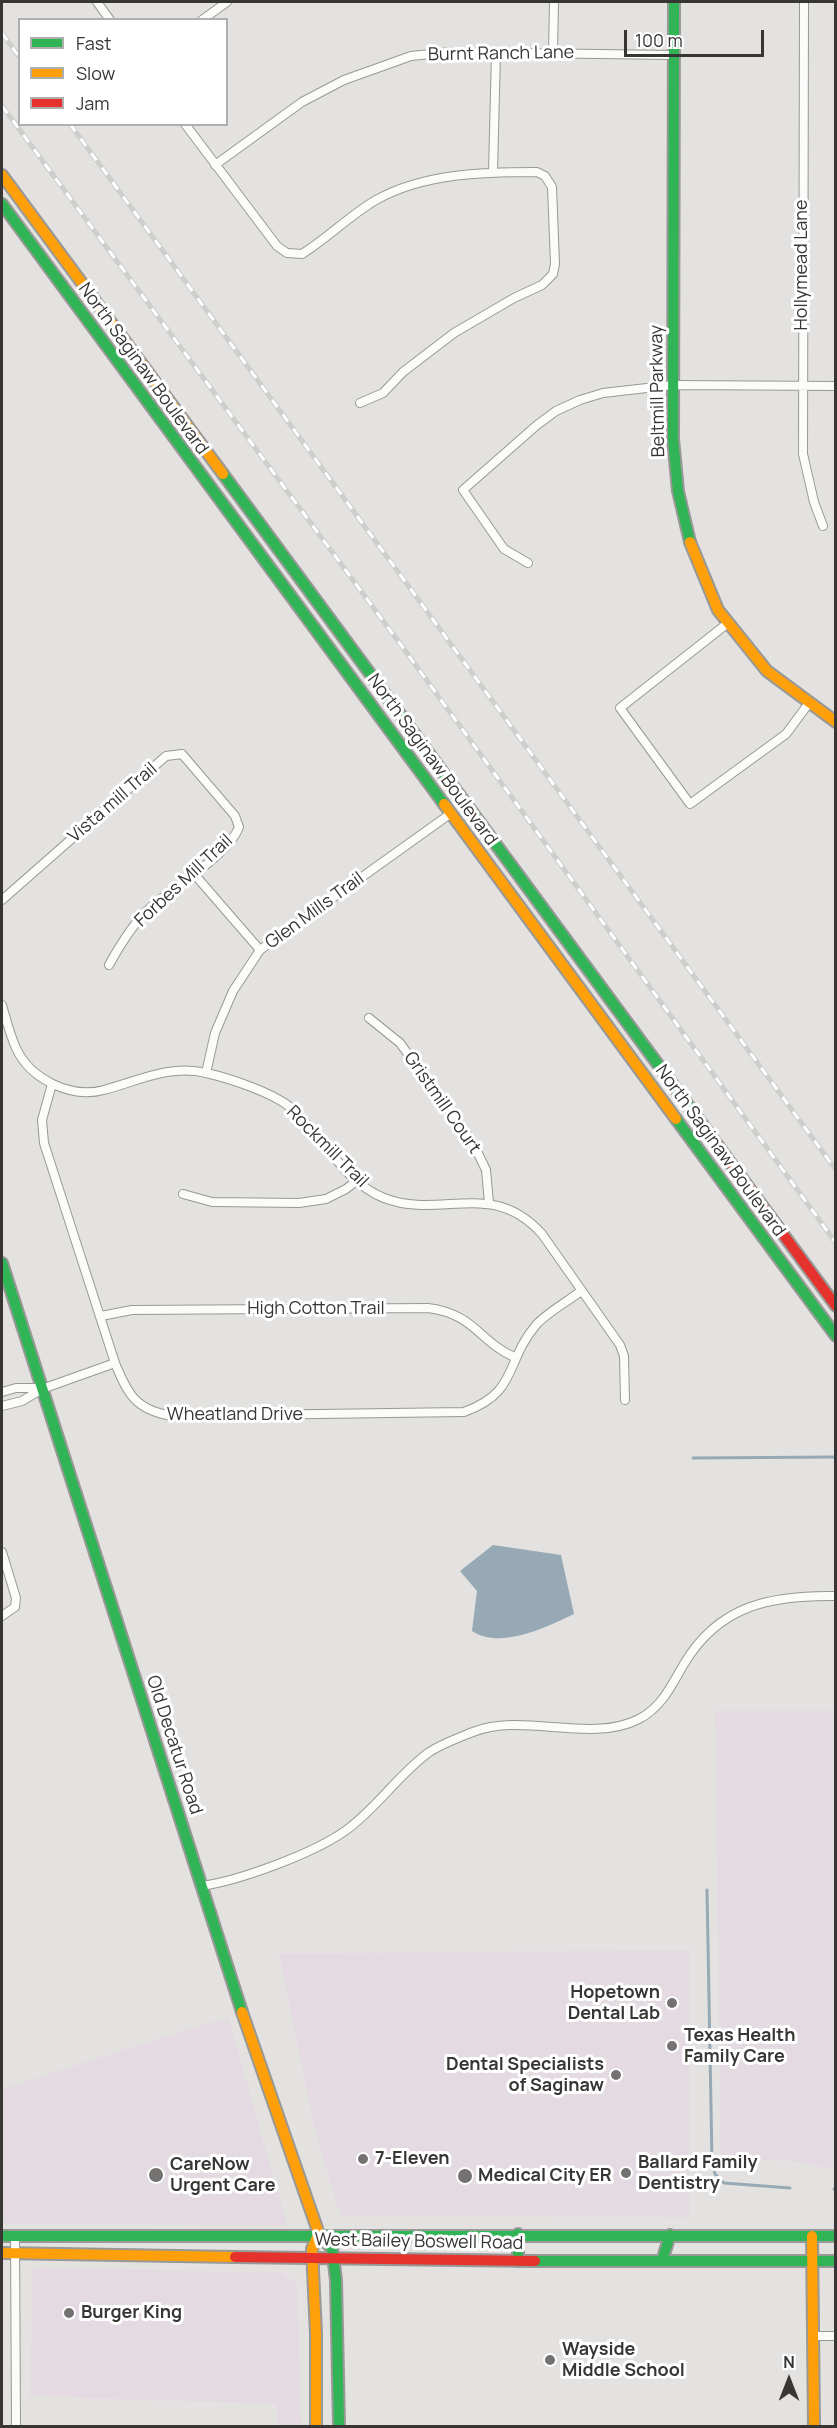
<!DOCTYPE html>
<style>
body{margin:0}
#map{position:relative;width:837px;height:2428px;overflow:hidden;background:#e3e2e0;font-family:Manrope,sans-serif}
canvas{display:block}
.frame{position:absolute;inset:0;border:3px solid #373634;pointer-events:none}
.legend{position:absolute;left:18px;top:18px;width:210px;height:108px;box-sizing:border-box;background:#fff;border:2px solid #afafae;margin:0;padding:8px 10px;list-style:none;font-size:18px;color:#373634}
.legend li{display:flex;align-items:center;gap:12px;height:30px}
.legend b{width:30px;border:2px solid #afafae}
.north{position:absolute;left:759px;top:2350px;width:60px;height:60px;-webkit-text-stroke:4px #fff;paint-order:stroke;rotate:0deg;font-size:16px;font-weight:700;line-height:24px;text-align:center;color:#373634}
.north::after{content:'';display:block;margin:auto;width:21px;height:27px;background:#373634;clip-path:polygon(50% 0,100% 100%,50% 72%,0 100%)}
.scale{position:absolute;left:624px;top:30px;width:140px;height:27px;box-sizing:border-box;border:3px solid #373634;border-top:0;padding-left:8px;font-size:18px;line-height:21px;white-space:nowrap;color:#373634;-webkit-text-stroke:4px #fff;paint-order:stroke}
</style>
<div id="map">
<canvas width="837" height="2428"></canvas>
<div class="frame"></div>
<ul class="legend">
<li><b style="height:8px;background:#30b455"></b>Fast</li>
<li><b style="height:8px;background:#ff9f0a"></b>Slow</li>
<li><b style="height:8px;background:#e5322d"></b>Jam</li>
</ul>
<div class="north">N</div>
<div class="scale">100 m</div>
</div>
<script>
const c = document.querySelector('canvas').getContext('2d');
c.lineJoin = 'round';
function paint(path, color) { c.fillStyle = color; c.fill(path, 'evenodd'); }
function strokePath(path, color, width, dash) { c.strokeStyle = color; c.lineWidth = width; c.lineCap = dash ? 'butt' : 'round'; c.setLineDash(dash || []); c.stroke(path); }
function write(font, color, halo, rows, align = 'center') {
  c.font = font + ' Manrope,sans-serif'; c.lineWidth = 6; c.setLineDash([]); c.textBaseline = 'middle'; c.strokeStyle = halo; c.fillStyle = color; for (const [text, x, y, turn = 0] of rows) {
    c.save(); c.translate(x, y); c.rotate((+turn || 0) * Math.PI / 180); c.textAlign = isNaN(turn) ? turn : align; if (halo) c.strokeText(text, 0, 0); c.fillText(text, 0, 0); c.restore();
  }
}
paint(new Path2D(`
 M715 1711H835V2168L821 2167 791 2161 721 2158Z
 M689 1950V2217L340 2215 314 2127 279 1954Z
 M228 2017 287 2225 2 2223V2089Z
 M33 2267 282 2273 297 2284 301 2426H278L277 2404 30 2396Z`), '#e4dae2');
paint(new Path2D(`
 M493 1545 561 1555 574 1614C547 1627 500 1650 472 1631L477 1591 460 1571Z`), '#97a9b5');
strokePath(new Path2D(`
 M693 1458 836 1457
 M707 1890 712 2161 715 2174 724 2183 790 2188
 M834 2189H836`), '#97a9b5', 3);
const street = new Path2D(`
 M97 2 110 20
 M804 2 803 454 814 502 823 526
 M202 20 227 2
 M553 52 554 2
 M185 124 277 246 287 253 302 254C328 238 350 215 376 200 424 173 484 172 537 172L545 176 552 187 555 264 553 274 542 285 514 298 454 333 403 372 383 393 360 403
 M215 165 302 102 344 80 411 56 450 52 673 55
 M493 172 496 52
 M528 563 504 549 463 490 537 425 556 411 580 400 603 393 673 385 836 386
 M728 623 620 708 690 804 786 734 809 703
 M195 875 260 950
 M2 900 166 756 182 754 235 816 239 827C228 856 173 887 150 908 133 923 120 945 109 965
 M2 1005C6 1019 10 1035 16 1048 30 1079 71 1099 104 1090 138 1081 170 1064 206 1073 229 1078 271 1092 290 1107 322 1134 343 1182 384 1198 441 1220 492 1178 542 1234L620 1345 624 1356 625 1400
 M369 1018 400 1043 473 1143 486 1170 489 1203
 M206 1073 215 1033 233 991 260 950 450 814
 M52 1084 42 1120 44 1143 115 1363C128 1395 136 1410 172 1416L464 1412C519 1392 504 1363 536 1325 548 1312 567 1302 581 1291
 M183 1194 212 1202 299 1203 326 1199 346 1189 356 1181
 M101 1316 132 1310 428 1308C475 1314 478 1341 516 1358
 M2 1392 16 1388H41
 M2 1406 22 1401 42 1389 115 1363
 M2 1552 16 1598 15 1607 2 1616
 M202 1886C241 1880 312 1854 345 1831 376 1809 397 1776 428 1753 441 1744 458 1738 473 1732 523 1712 590 1744 639 1719 662 1707 671 1686 684 1664 719 1605 771 1595 836 1596
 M15 2236 16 2426
 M813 2336H836`);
const fast = new Path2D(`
 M674 2 673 439 678 491 690 542
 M2 204 444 804
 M223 474 693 1112
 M676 1119 836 1336
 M2 1263 242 2012
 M518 2234V2261
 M2 2236H836
 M320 2237 332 2248 336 2280 339 2426
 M535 2261H836
 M662 2261 670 2235`);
const slow = new Path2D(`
 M2 175 223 474
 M690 542 718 610 767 671 836 722
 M444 804 676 1119
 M242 2012 320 2237
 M812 2236 814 2426
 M2 2253 235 2257
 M316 2426V2334L312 2249 318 2235`);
const jam = new Path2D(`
 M693 1112 836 1306
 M235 2257 535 2261`);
strokePath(street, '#989896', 10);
strokePath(fast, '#989896', 14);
strokePath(slow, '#989896', 14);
strokePath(jam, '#989896', 14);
strokePath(street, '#fbfbfa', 8);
strokePath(fast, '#30b455', 10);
strokePath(slow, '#ff9f0a', 10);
strokePath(jam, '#e5322d', 10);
const rail = new Path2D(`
 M2 33 20 58
 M2 106 401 645 836 1243
 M70 124 836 1170`);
strokePath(rail, '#cececd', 5);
strokePath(rail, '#fff', 3, [9]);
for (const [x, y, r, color] of [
 [672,2003,6,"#737270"],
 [672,2046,6,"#737270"],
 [616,2075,6,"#737270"],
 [363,2159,6,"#737270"],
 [626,2173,6,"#737270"],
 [156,2175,8,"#737270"],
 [465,2176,8,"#737270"],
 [69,2313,6,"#737270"],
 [550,2360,6,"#737270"]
]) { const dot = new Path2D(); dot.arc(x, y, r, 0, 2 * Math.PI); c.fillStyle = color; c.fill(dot); strokePath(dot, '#fff', 2); }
write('18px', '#373634', '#fff', [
 ["Burnt Ranch Lane",501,54,-1],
 ["Hollymead Lane",802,265,-90],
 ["North Saginaw Boulevard",143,369,54],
 ["Beltmill Parkway",658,391,-91],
 ["North Saginaw Boulevard",432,760,54],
 ["Vista mill Trail",113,803,-41],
 ["Forbes Mill Trail",184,881,-43],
 ["Glen Mills Trail",315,911,-36],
 ["Gristmill Court",442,1103,55],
 ["Rockmill Trail",327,1147,45],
 ["North Saginaw Boulevard",720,1151,54],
 ["High Cotton Trail",316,1309],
 ["Wheatland Drive",235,1415],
 ["Old Decatur Road",174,1745,72],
 ["West Bailey Boswell Road",419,2242,1]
]);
write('bold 18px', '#373634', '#fff', [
 ["Hopetown",660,1993,"right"],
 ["Dental Lab",660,2014,"right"],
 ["Texas Health",684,2036],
 ["Family Care",684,2057],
 ["Dental Specialists",604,2065,"right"],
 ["of Saginaw",604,2086,"right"],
 ["7-Eleven",375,2159],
 ["Ballard Family",638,2163],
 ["Dentistry",638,2184],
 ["CareNow",170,2165],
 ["Urgent Care",170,2186],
 ["Medical City ER",478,2176],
 ["Burger King",81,2313],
 ["Wayside",562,2350],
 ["Middle School",562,2371]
], 'left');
</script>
